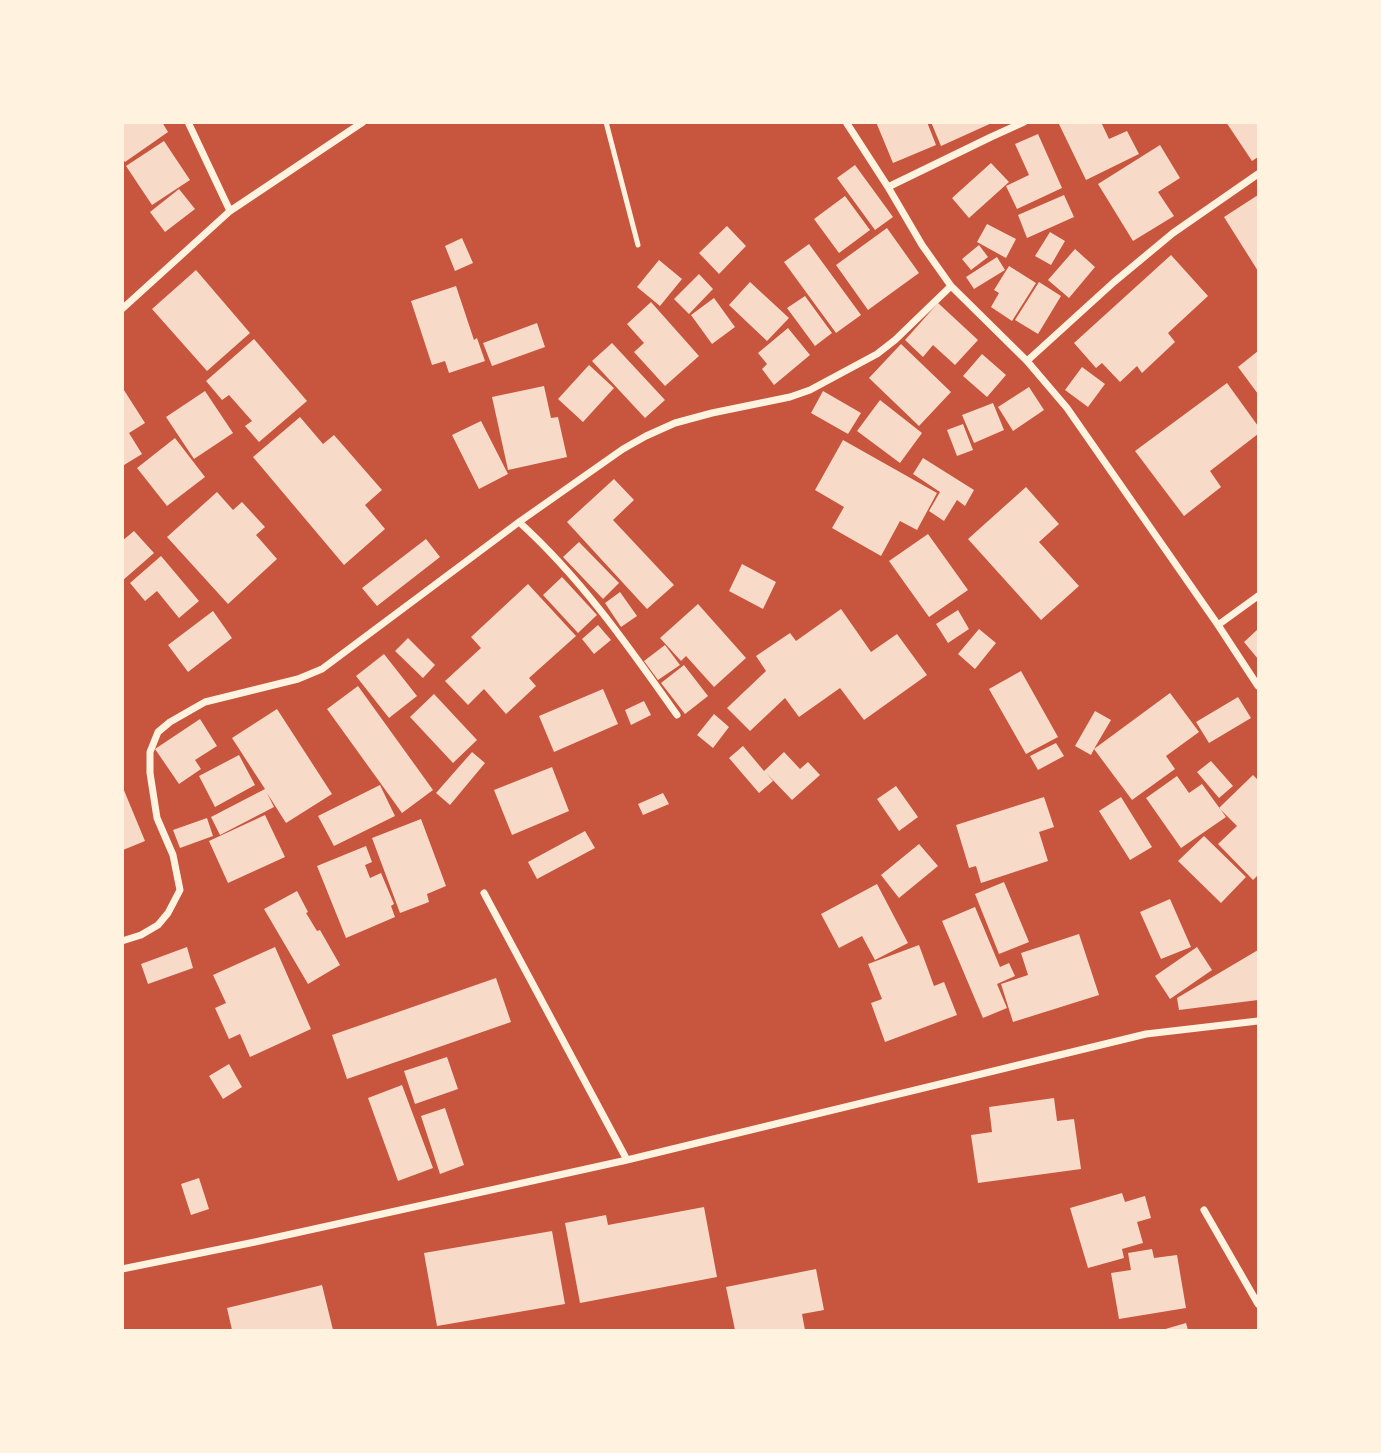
<!DOCTYPE html>
<style>
body{margin:0}
#map{position:relative;width:1381px;height:1453px;overflow:hidden;background:#c8553d;font-family:Commissioner,sans-serif}
canvas{display:block}
.frame{position:absolute;inset:0;border:124px solid #fff3e0;pointer-events:none}
</style>
<div id="map">
<canvas width="1381" height="1453"></canvas>
<div class="frame"></div>
</div>
<script>
const c = document.querySelector('canvas').getContext('2d');
c.lineJoin = 'round';
function paint(path, color) { c.fillStyle = color; c.fill(path, 'evenodd'); }
function strokePath(path, color, width, dash) { c.strokeStyle = color; c.lineWidth = width; c.lineCap = dash ? 'butt' : 'round'; c.setLineDash(dash || []); c.stroke(path); }
paint(new Path2D(`
 M122 122H162L168 132 125 162 122 158Z
 M876 122H927L936 145 893 163Z
 M931 122H994L941 146Z
 M1058 122H1101L1109 139 1127 131 1139 154 1086 180Z
 M1226 122H1258V157L1252 161Z
 M1038 134 1062 188 1017 209 1006 186 1029 175 1015 144Z
 M164 141 190 180 152 205 126 166Z
 M1160 145 1180 178 1158 192 1174 216 1133 241 1098 184Z
 M991 163 1009 182 969 218 952 198Z
 M855 165 893 217 875 230 837 178Z
 M179 189 195 209 165 232 150 212Z
 M1064 195 1074 217 1027 238 1018 215Z
 M1258 195V271L1224 217Z
 M845 196 870 230 839 253 814 219Z
 M987 224 1016 239 1006 258 977 242Z
 M727 226 746 246 719 274 699 253Z
 M887 228 919 273 868 310 836 265Z
 M1050 232 1065 241 1051 265 1035 256Z
 M462 238 473 263 455 271 445 246Z
 M809 244 861 315 836 333 784 262Z
 M979 245 988 257 971 270 962 259Z
 M1075 249 1095 267 1069 298 1048 280Z
 M1171 255 1208 296 1168 333 1175 342 1142 373 1137 366 1120 382 1102 363 1096 368 1074 343Z
 M997 257 1005 270 974 289 966 277Z
 M659 260 682 279 660 306 637 287Z
 M1009 266 1036 283 1012 321 991 307 999 293 994 290Z
 M196 270 250 333 207 371 152 309Z
 M699 274 713 289 689 314 674 299Z
 M750 282 789 318 767 341 729 305Z
 M1039 282 1061 296 1038 334 1015 320Z
 M456 286 474 340 477 338 485 361 449 373 445 361 432 365 411 301Z
 M805 296 832 333 815 346 787 308Z
 M714 298 735 327 712 344 691 315Z
 M651 302 699 356 665 386 634 352 644 343 627 324Z
 M938 303 978 340 955 365 933 345 923 357 905 340Z
 M537 323 545 347 492 366 483 343Z
 M788 328 810 355 774 385 762 369 767 364 758 353Z
 M254 339 307 401 259 442 245 426 252 421 229 395 222 400 206 381Z
 M612 343 665 400 645 418 592 361Z
 M901 344 951 392 919 426 869 378Z
 M1258 351V394L1238 367Z
 M982 354 1006 375 987 397 963 376Z
 M589 365 614 388 583 422 558 399Z
 M1082 367 1105 384 1088 407 1065 390Z
 M1227 383 1258 426V434L1210 471 1221 487 1184 516 1135 451Z
 M544 386 551 418 558 417 567 457 508 470 492 397Z
 M122 387 145 423 129 433 142 454 124 465 122 463Z
 M1029 387 1044 410 1013 431 998 407Z
 M205 391 233 433 194 459 166 417Z
 M823 391 861 413 848 434 811 413Z
 M880 400 922 433 900 463 857 431Z
 M993 403 1004 430 974 443 962 415Z
 M300 417 323 444 334 435 382 490 365 505 385 529 344 565 253 457Z
 M481 421 508 474 479 489 452 435Z
 M963 424 973 450 957 456 947 430Z
 M175 438 205 477 167 506 137 468Z
 M843 440 937 493 917 530 900 521 881 556 832 528 844 507 815 490Z
 M923 458 974 490 965 506 957 500 944 521 929 511 940 492 913 474Z
 M614 479 634 500 613 520 674 585 647 609 567 522Z
 M1026 487 1059 524 1039 542 1079 586 1041 620 968 539Z
 M217 492 233 510 242 502 265 527 256 535 277 559 228 604 167 537Z
 M134 531 154 553 122 581V541Z
 M928 534 968 590 929 617 889 561Z
 M426 539 440 557 377 606 362 588Z
 M579 542 619 583 603 599 563 557Z
 M161 556 199 601 179 618 157 591 145 601 130 583Z
 M742 564 776 582 763 609 729 591Z
 M562 577 597 615 578 633 543 595Z
 M528 584 576 636 529 678 536 686 506 714 484 689 468 705 445 681 481 648 471 637Z
 M620 592 637 616 621 627 605 603Z
 M698 604 746 658 714 687 686 656 681 661 660 638Z
 M841 609 871 652 897 634 927 675 864 720 840 688 799 717 785 698 750 731 727 708 766 671 756 656 790 633 796 641Z
 M958 610 969 629 948 643 936 624Z
 M213 611 232 638 188 672 168 645Z
 M598 625 611 640 594 654 582 639Z
 M979 629 996 643 975 669 958 654Z
 M1258 629V659L1244 642Z
 M408 638 435 665 423 678 395 651Z
 M665 645 680 665 658 680 644 661Z
 M384 654 417 696 389 718 356 676Z
 M684 665 708 696 685 714 661 683Z
 M1021 671 1058 737 1026 754 989 689Z
 M358 686 433 790 402 813 327 709Z
 M603 689 618 724 554 752 539 716Z
 M1170 693 1199 732 1166 756 1175 769 1132 800 1094 749 1091 755 1075 746 1095 711 1111 720 1094 749Z
 M434 694 477 740 453 763 410 717Z
 M1238 697 1251 718 1209 743 1196 722Z
 M644 701 651 715 631 725 625 710Z
 M277 709 332 794 286 823 267 793 274 807 220 835 211 817 265 789 232 738Z
 M714 714 729 727 713 748 697 735Z
 M200 719 217 746 195 760 201 769 179 784 155 749Z
 M1056 743 1064 756 1038 770 1030 756Z
 M743 746 764 771 784 752 800 769 808 762 820 775 792 800 767 774 773 781 759 793 729 758Z
 M472 752 485 763 450 805 436 793Z
 M239 755 255 785 215 807 199 776Z
 M1211 761 1233 786 1219 798 1197 772Z
 M552 767 569 811 512 835 494 790Z
 M1253 775 1258 780V875L1253 880 1218 844 1237 826 1219 808Z
 M1177 776 1189 793 1202 784 1226 817 1181 848 1146 798Z
 M380 785 395 816 334 846 318 816Z
 M896 786 918 817 899 831 877 799Z
 M123 788 145 841 123 850Z
 M663 793 669 804 643 815 638 804Z
 M1044 797 1054 827 1039 832 1048 861 981 883 976 866 969 868 956 825Z
 M1121 797 1152 847 1130 860 1099 811Z
 M265 815 285 857 228 883 209 841Z
 M207 818 213 836 180 848 173 830Z
 M421 819 446 886 427 894 429 902 400 913 372 838Z
 M585 831 595 848 537 879 528 862Z
 M1204 836 1246 877 1221 903 1178 861Z
 M919 844 938 866 899 898 881 875Z
 M366 846 372 862 365 865 370 878 381 873 394 904 391 906 395 917 346 938 317 866Z
 M1004 882 1029 942 999 954 975 894Z
 M877 884 908 943 875 960 862 936 839 948 821 914Z
 M297 891 308 912 306 913 317 931 320 930 340 965 308 984 264 909Z
 M1170 899 1191 947 1161 959 1140 912Z
 M975 907 1000 967 1009 963 1015 976 997 984 1007 1008 983 1018 942 921Z
 M1079 934 1099 995 1013 1022 1001 984 1028 975 1021 953Z
 M919 945 934 986 944 982 957 1015 885 1042 871 1003 882 999 868 964Z
 M187 947 193 968 148 984 141 964Z
 M275 947 311 1029 250 1057 240 1034 229 1039 215 1008 226 1003 213 975Z
 M1197 947 1212 970 1170 999 1155 976Z
 M1258 950V1000L1179 1010 1177 998Z
 M496 978 511 1022 347 1079 332 1035Z
 M447 1057 458 1089 415 1104 404 1071Z
 M229 1064 242 1087 223 1099 209 1076Z
 M402 1085 433 1168 398 1181 368 1098Z
 M1054 1098 1057 1121 1074 1119 1081 1169 978 1183 971 1135 992 1132 989 1107Z
 M445 1108 464 1165 440 1174 421 1116Z
 M199 1178 209 1209 191 1215 181 1184Z
 M1122 1193 1125 1202 1145 1196 1151 1218 1137 1222 1143 1243 1122 1249 1124 1258 1088 1268 1070 1208Z
 M704 1207 717 1277 580 1303 565 1223 606 1215 608 1225Z
 M552 1231 565 1304 437 1326 424 1253Z
 M1152 1249 1154 1258 1177 1255 1186 1308 1119 1319 1111 1273 1131 1270 1128 1253Z
 M816 1269 824 1310 802 1314 805 1330H735L726 1287Z
 M322 1285 333 1330H232L227 1308Z
 M1186 1323 1188 1330H1162Z`), '#f7dbc8');
strokePath(new Path2D(`
 M606 122 638 245`), '#fff3e0', 5);
strokePath(new Path2D(`
 M188 122 230 211
 M846 122 888 187 922 245 951 286 1027 361 1067 408 1218 625 1258 686
 M888 187 991 137 1024 122
 M122 309 230 211 363 122
 M1027 361 1114 282 1173 233 1258 174
 M519 522C581 578 629 647 677 715
 M1218 625 1258 596
 M484 893 627 1160
 M122 941 141 935 158 925 168 913 180 890 173 855 157 818 150 773V752L158 732 170 722 205 702 298 679 322 669 519 522 623 449 646 436 675 423 712 413 790 397 810 390 877 354 895 340 951 286
 M1204 1210 1258 1304
 M122 1269 255 1242 627 1160 1146 1034 1258 1021`), '#fff3e0', 7);
</script>
